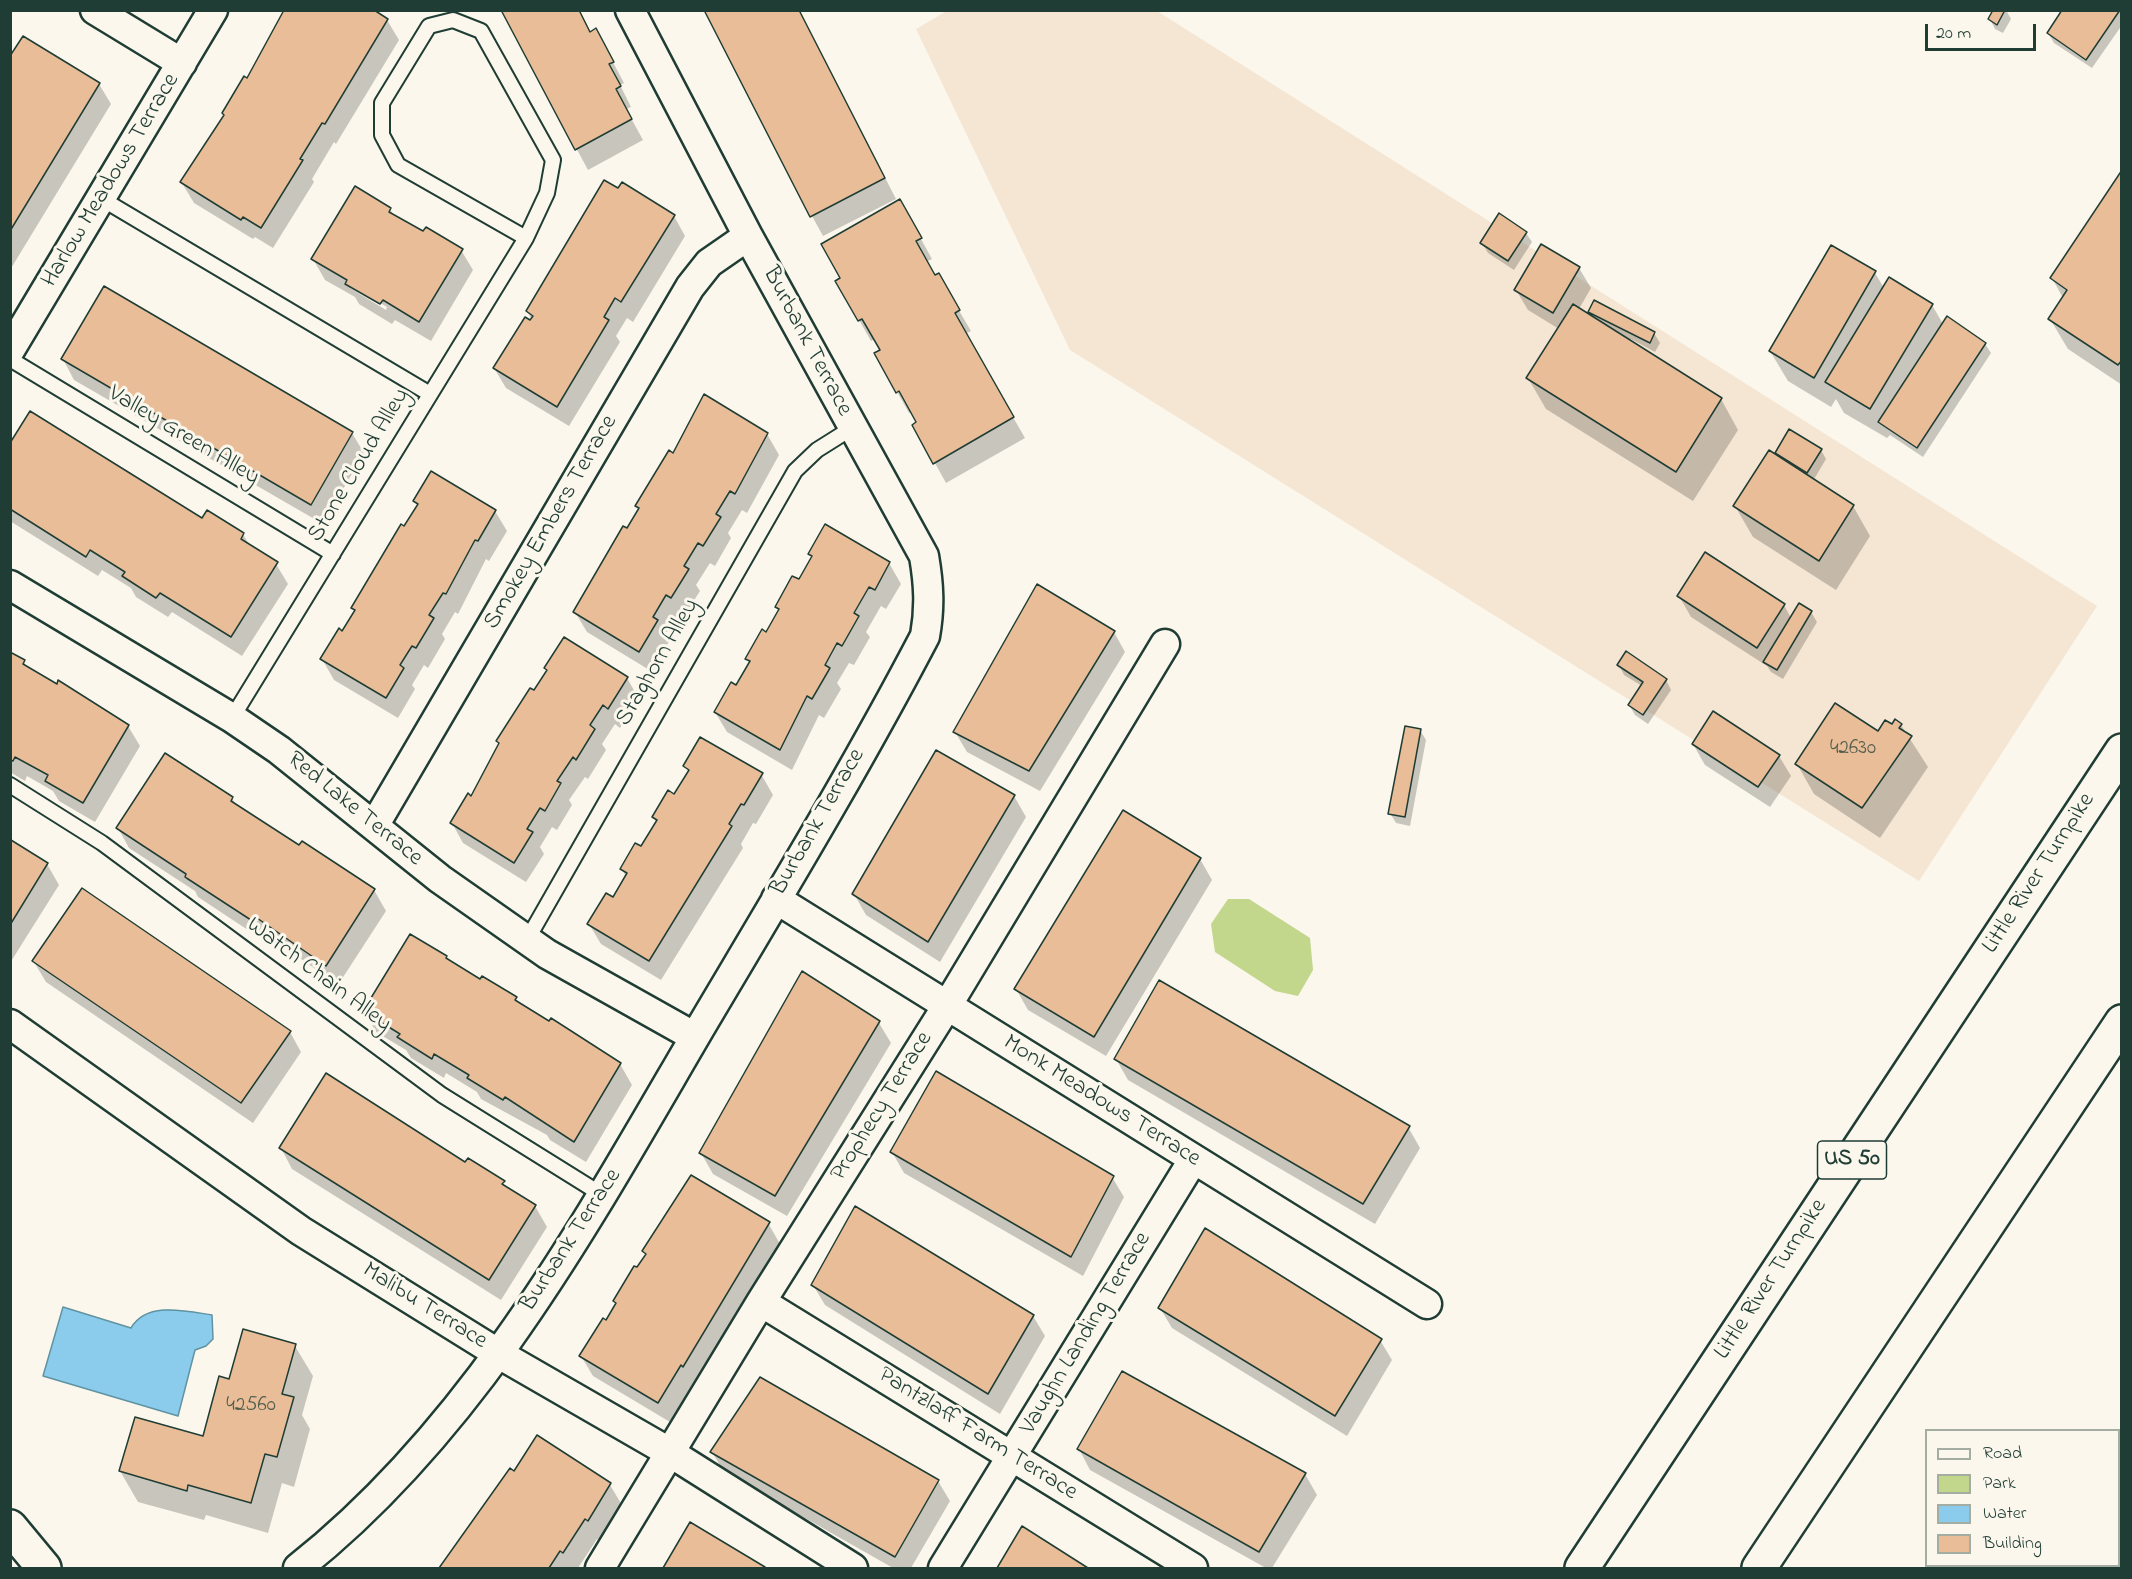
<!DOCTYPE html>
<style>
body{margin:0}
#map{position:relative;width:2132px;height:1579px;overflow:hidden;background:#fbf7ec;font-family:"Indie Flower",sans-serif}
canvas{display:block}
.frame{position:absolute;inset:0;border:12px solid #1f3d34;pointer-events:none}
.legend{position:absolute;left:1925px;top:1429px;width:195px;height:138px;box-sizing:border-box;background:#fbf7ec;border:2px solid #a3ada2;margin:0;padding:8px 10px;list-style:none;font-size:18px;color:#1f3d34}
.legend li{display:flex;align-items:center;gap:12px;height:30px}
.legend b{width:30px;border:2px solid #a3ada2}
.scale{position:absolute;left:1925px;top:24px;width:111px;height:27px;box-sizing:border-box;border:3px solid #1f3d34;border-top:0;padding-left:8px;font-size:18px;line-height:21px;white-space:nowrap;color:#1f3d34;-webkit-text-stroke:4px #fbf7ec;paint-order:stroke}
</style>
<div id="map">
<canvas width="2132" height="1579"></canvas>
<div class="frame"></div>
<ul class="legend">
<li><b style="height:8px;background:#fbf7ec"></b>Road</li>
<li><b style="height:16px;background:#c2d68c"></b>Park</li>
<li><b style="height:16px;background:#8bccec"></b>Water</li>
<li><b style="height:16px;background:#e8bd98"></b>Building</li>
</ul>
<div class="scale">20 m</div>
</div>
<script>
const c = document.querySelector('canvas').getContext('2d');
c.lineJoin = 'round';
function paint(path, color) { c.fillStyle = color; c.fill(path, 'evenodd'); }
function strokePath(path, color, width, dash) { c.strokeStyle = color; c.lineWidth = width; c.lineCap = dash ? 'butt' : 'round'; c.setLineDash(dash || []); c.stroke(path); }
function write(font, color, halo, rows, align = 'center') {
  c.font = font + ' "Indie Flower",sans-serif'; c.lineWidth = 6; c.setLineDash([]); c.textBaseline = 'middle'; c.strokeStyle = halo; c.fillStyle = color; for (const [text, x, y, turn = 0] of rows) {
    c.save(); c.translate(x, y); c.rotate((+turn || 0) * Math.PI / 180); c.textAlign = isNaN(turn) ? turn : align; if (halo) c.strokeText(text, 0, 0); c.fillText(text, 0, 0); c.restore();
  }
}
paint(new Path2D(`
 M947 11H1157L2097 606 1919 881 1070 350 916 29Z`), '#f5e6d3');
paint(new Path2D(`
 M1228 899H1249L1310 938 1313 970 1298 996 1275 991 1215 952 1211 924Z`), '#c2d68c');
const water = new Path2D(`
 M63 1307 131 1328C147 1301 186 1311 212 1315L213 1339 206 1346 195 1350 178 1416 43 1376Z`);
paint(water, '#8bccec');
strokePath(water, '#6093a2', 1.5);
paint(new Path2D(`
 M286 10 387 20 399 40 336 144 334 142 312 179 314 182 273 248 255 237 253 239 194 203 182 183 248 80Z
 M502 10 591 33 607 51 624 83 620 85 631 107 626 109 643 140 588 170Z
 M799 10 896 199 823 236 812 216Z
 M1995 10H2006L2011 19 2003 33 1995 29 1990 19Z
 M2064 10H2122V25L2092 68 2054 43 2048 33Z
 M24 38 99 84 111 104 10 270V59Z
 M2122 173V385L2068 349 2050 319 2063 298 2052 278Z
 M900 201 932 259 926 262 934 277 938 275 971 331 965 334 1025 438 946 483 914 425 918 422 912 411 909 413 876 354 882 351 875 339 871 341 837 281Z
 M390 209 394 216 423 233 461 250 473 270 431 341 395 320 392 324 359 304 355 297 325 280 313 259ZM350 285 387 307 386 310 350 288Z
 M674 216 685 236 633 322 627 318 616 336 620 342 569 426 506 388 494 368 532 320 527 311Z
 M1526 233 1532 242 1514 270 1488 253 1482 243Z
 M1579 268 1591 288 1579 309 1594 319 1590 312 1654 333 1660 343 1655 352 1631 339 1629 341 1721 399 1738 430 1693 501 1546 409 1528 378 1559 329 1528 310 1516 290Z
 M1875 273 1884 288 1932 305 1943 324 1985 344 1991 353 1923 457 1890 435 1887 438 1844 413 1836 399 1831 407 1788 381 1770 351Z
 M63 359 352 433 364 453 323 524 74 380Z
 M705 396 767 434 779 455 747 513 742 510 728 533 731 538 715 566 710 563 696 585 700 591 683 618 678 615 665 635 669 642 651 671 587 632 575 612 639 510 637 506 674 455Z
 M10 445 202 520 208 512 243 534 251 548 276 564 288 584 242 656 172 612 168 617 136 597 131 588 102 570 98 576 10 521Z
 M1821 450 1826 459 1813 481 1853 506 1870 536 1836 590 1753 537 1735 506 1780 459 1776 453Z
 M415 501 495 511 507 531 489 561 486 559 458 614 455 612 442 634 445 639 428 668 424 665 412 685 415 689 398 718 334 680 322 659 343 633 355 613 353 608 418 506Z
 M810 554 889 563 901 584 886 609 881 606 866 632 870 637 854 665 849 663 837 683 841 689 824 718 819 715 792 770 727 732 715 712 737 687 750 664 747 659 767 634 779 612 777 607 800 582 813 559Z
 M1679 596 1784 605 1791 618 1799 605 1811 612 1817 622 1783 679 1771 672 1767 666 1691 617Z
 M1114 632 1125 652 1040 791 967 752 955 732Z
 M564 639 627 678 639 699 620 728 615 724 602 744 606 750 588 779 585 777 569 800 572 805 557 830 552 827 540 847 544 854 526 882 463 843 452 823 486 774 484 771 548 671 546 668Z
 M10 654 24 662 28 669 128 726 140 746 95 822 59 801 53 791 27 776 25 781 10 772Z
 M1619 665 1666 680 1671 690 1648 724 1635 715 1629 705 1642 686 1624 675Z
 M1901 725 1928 767 1880 838 1814 794 1797 764Z
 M1420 730 1426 740 1410 826 1396 823 1390 813Z
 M1693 744 1779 756 1791 776 1770 807 1705 765Z
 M685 766 761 774 773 795 756 824 753 823 741 844 743 848 661 980 601 944 589 924 613 900 626 877 622 869 642 848 657 823 653 817 675 796 689 773Z
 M1014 796 1026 817 940 962 866 915 854 894Z
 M232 798 237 807 374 890 386 911 338 985 270 937 266 942 198 897 195 891 129 848 118 828Z
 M10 844 47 864 59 885 10 963Z
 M1200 859 1212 880 1106 1056 1028 1010 1016 989Z
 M446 957 449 962 515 998 519 1005 550 1023 551 1020 620 1064 632 1085 586 1162 550 1140 547 1135 481 1099 477 1092 446 1073 444 1078 411 1058 406 1050 376 1032 364 1011Z
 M34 962 290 1032 301 1052 253 1123 46 982Z
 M803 973 879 1023 891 1043 787 1216 713 1174 701 1153Z
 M1116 1059 1408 1127 1420 1148 1375 1224 1128 1080Z
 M281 1148 466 1164 468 1160 535 1206 547 1227 501 1300 292 1169Z
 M892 1152 1112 1177 1124 1197 1083 1276 904 1173Z
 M768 1223 780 1244 695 1386 692 1385 670 1422 593 1376 581 1356 617 1305 615 1301 647 1255 644 1251Z
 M813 1285 1033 1316 1045 1336 1000 1414 825 1305Z
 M1160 1308 1380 1340 1392 1360 1347 1436 1172 1328Z
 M295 1346 313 1376 302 1415 310 1429 294 1487 282 1483 268 1533 206 1515 204 1520 138 1502 120 1471 204 1438 230 1381Z
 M537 1437 610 1485 622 1505 599 1541 597 1539 578 1568H441L462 1536 514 1473Z
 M1079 1449 1305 1474 1317 1495 1272 1568H1266L1090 1470Z
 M712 1452 938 1481 950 1501 911 1568H893L724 1472Z
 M690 1524 764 1568H664Z
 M1022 1528 1085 1568H999Z`), '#0003');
const building = new Path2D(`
 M284 10H374L388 19 325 124 322 123 300 159 303 160 261 228 243 217 241 220 180 182 224 115 222 113 244 76 247 78Z
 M501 10H579L590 32 596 28 614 62 609 64 621 86 616 89 632 119 575 150Z
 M704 10H799L885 178 810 217Z
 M1993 10H2005L1997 25 1988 19Z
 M2062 10H2120L2086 60 2047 33Z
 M23 36 100 83 10 231V56Z
 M2122 170V360L2118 365 2048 319 2067 290 2050 278Z
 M604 180 618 188 622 182 675 215 621 302 615 298 604 317 609 320 557 407 493 368 525 317 530 320 533 316 526 311Z
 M355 186 391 208 389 212 423 231 426 227 463 249 419 322 383 300 380 304 345 284 347 280 311 259Z
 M900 199 922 238 916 241 935 275 939 273 960 310 955 313 1014 417 933 464 912 425 916 422 899 391 896 393 874 353 880 350 862 319 858 321 835 281 840 278 821 244Z
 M1499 213 1527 232 1508 261 1480 243Z
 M1541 244 1580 267 1553 313 1514 290Z
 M1831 245 1876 271 1814 378 1769 351Z
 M1889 277 1933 304 1870 409 1825 382Z
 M104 286 353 432 311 505 61 359Z
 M1594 300 1655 332 1650 343 1588 312Z
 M1573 304 1722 398 1676 472 1526 378Z
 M1947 316 1986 343 1917 448 1878 422Z
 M704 394 768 433 735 494 730 491 716 514 721 517 703 546 698 543 684 566 689 569 671 598 666 595 653 617 658 620 639 652 573 612 623 526 627 528 639 508 635 506 669 450 673 453Z
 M30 411 202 518 207 510 244 533 241 539 278 562 231 637 160 593 156 598 122 576 125 572 90 550 86 557 10 509V443Z
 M1789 429 1822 449 1807 473 1775 453Z
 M1769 450 1854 505 1819 561 1733 506Z
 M431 471 496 510 478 541 475 540 446 594 443 593 429 615 434 618 416 648 412 646 400 665 404 668 386 698 320 659 339 628 342 631 355 610 351 608 401 524 404 526 418 504 413 501Z
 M825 524 890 562 875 590 869 587 854 613 859 616 842 646 837 643 825 665 830 668 812 699 807 696 780 750 714 712 731 682 736 685 750 661 745 659 762 629 766 632 779 609 775 607 792 576 799 579 812 556 808 554Z
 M1705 552 1785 604 1757 648 1677 596Z
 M1037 584 1115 631 1029 771 953 732Z
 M1799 603 1812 611 1777 670 1763 662Z
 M564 637 628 677 608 709 603 705 590 725 595 729 576 760 573 757 557 781 561 783 545 811 540 808 527 829 533 832 514 863 450 823 468 793 471 796 499 743 496 741 530 688 534 690 547 670 544 668Z
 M1626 651 1667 679 1643 715 1628 705 1643 682 1617 665Z
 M10 652 25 660 23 664 57 684 58 680 129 725 83 803 45 781 48 775 15 757 13 761 10 760Z
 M1835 703 1878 731 1885 720 1892 724 1895 719 1902 724 1899 728 1912 736 1862 808 1795 764Z
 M1713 711 1780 755 1758 787 1692 744Z
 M1405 726 1421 729 1405 817 1388 814Z
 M700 737 763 773 744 805 741 804 729 824 732 826 649 961 587 924 606 893 613 897 627 873 620 869 635 843 641 846 657 820 652 817 668 790 674 794 689 770 683 766Z
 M936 750 1015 795 928 942 852 894Z
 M165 753 233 797 231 801 299 845 302 841 375 889 326 966 257 918 254 922 188 879 185 877 186 874 116 828Z
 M1123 810 1201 858 1094 1037 1014 989Z
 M11 840 48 863 10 925V841Z
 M82 888 291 1031 241 1103 32 961Z
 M410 934 447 956 446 958 480 979 482 976 517 997 515 1000 549 1021 551 1018 621 1063 574 1142 505 1097 503 1100 467 1078 469 1075 434 1054 432 1059 397 1037 400 1034 363 1011Z
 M802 971 880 1021 775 1196 699 1153Z
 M1159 980 1410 1126 1363 1204 1114 1059Z
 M936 1071 1114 1176 1071 1257 890 1152Z
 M326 1073 465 1162 468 1158 505 1181 502 1184 536 1205 489 1280 279 1148Z
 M691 1175 770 1222 683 1367 681 1365 658 1403 579 1356 603 1318 606 1320 616 1303 613 1301 634 1266 637 1267 646 1254 642 1251Z
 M855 1206 1034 1315 988 1394 811 1285Z
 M1205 1228 1382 1339 1335 1416 1158 1308Z
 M243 1329 296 1344 282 1394 294 1397 277 1457 265 1454 251 1503 188 1485 187 1491 119 1471 135 1417 203 1436 219 1376 229 1379Z
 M1122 1371 1306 1473 1259 1552 1077 1449Z
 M760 1377 939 1480 895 1557 710 1452Z
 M537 1435 611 1483 588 1521 585 1519 563 1553 560 1551 549 1568H439L510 1468 514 1471Z
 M690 1522 765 1567 764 1568H663Z
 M1022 1526 1088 1568H997Z`);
paint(building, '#e8bd98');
strokePath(building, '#1f3d34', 1.5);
const lane = new Path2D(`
 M102 199 430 394
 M10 359 333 554
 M232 718 526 238 547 193 553 160 481 31 453 20 429 26 382 103V135L398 165 526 238
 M10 785 102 843 442 1095 604 1196
 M527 940 795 471 817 450 852 428`);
const street = new Path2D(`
 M95 10 182 63
 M10 350 213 10
 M10 585 232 718 279 750 440 879 547 954 695 1037
 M374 826 690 287 709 263 748 236
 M776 899 1427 1304
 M10 1024 301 1231 499 1354 669 1452 853 1568
 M761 1302 1193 1568
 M298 1568C476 1427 586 1223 699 1030 776 900 855 770 925 636 930 608 929 585 924 556L748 236 630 10
 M600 1568 761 1302 947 1006 1165 644
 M943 1568 1193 1160`);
const secondary = new Path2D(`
 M10 1527 44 1568`);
const highway = new Path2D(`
 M1582 1568 2122 751
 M1759 1568 2122 1022`);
strokePath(lane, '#1f3d34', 18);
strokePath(street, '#1f3d34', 33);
strokePath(secondary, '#1f3d34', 38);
strokePath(highway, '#1f3d34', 38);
strokePath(lane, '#fbf7ec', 14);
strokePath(street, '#fbf7ec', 28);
strokePath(secondary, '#fbf7ec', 33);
strokePath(highway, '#fbf7ec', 33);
write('21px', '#515d4d', null, [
 ["42630",1853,750],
 ["42560",251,1407]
]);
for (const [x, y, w] of [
 [1852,1160,69]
]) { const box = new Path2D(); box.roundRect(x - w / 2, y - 19, w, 38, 4.5); c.fillStyle = '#fbf7ec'; c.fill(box); strokePath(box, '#1f3d34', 1.5); }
write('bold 22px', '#1f3d34', null, [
 ["US 50",1852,1160]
]);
write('24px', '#1f3d34', '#fbf7ec', [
 ["Harlow Meadows Terrace",112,181,-59],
 ["Burbank Terrace",806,342,62],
 ["Valley Green Alley",183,437,31],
 ["Stone Cloud Alley",360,466,-59],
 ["Smokey Embers Terrace",552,523,-60],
 ["Staghorn Alley",659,663,-60],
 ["Red Lake Terrace",354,810,39],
 ["Burbank Terrace",819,823,-60],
 ["Little River Turnpike",2040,874,-57],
 ["Watch Chain Alley",318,976,37],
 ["Monk Meadows Terrace",1101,1102,32],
 ["Prophecy Terrace",883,1107,-58],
 ["Burbank Terrace",572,1241,-57],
 ["Little River Turnpike",1772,1280,-57],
 ["Malibu Terrace",424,1307,32],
 ["Vaughn Landing Terrace",1087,1334,-59],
 ["Pantzlaff Farm Terrace",977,1435,32]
]);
</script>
